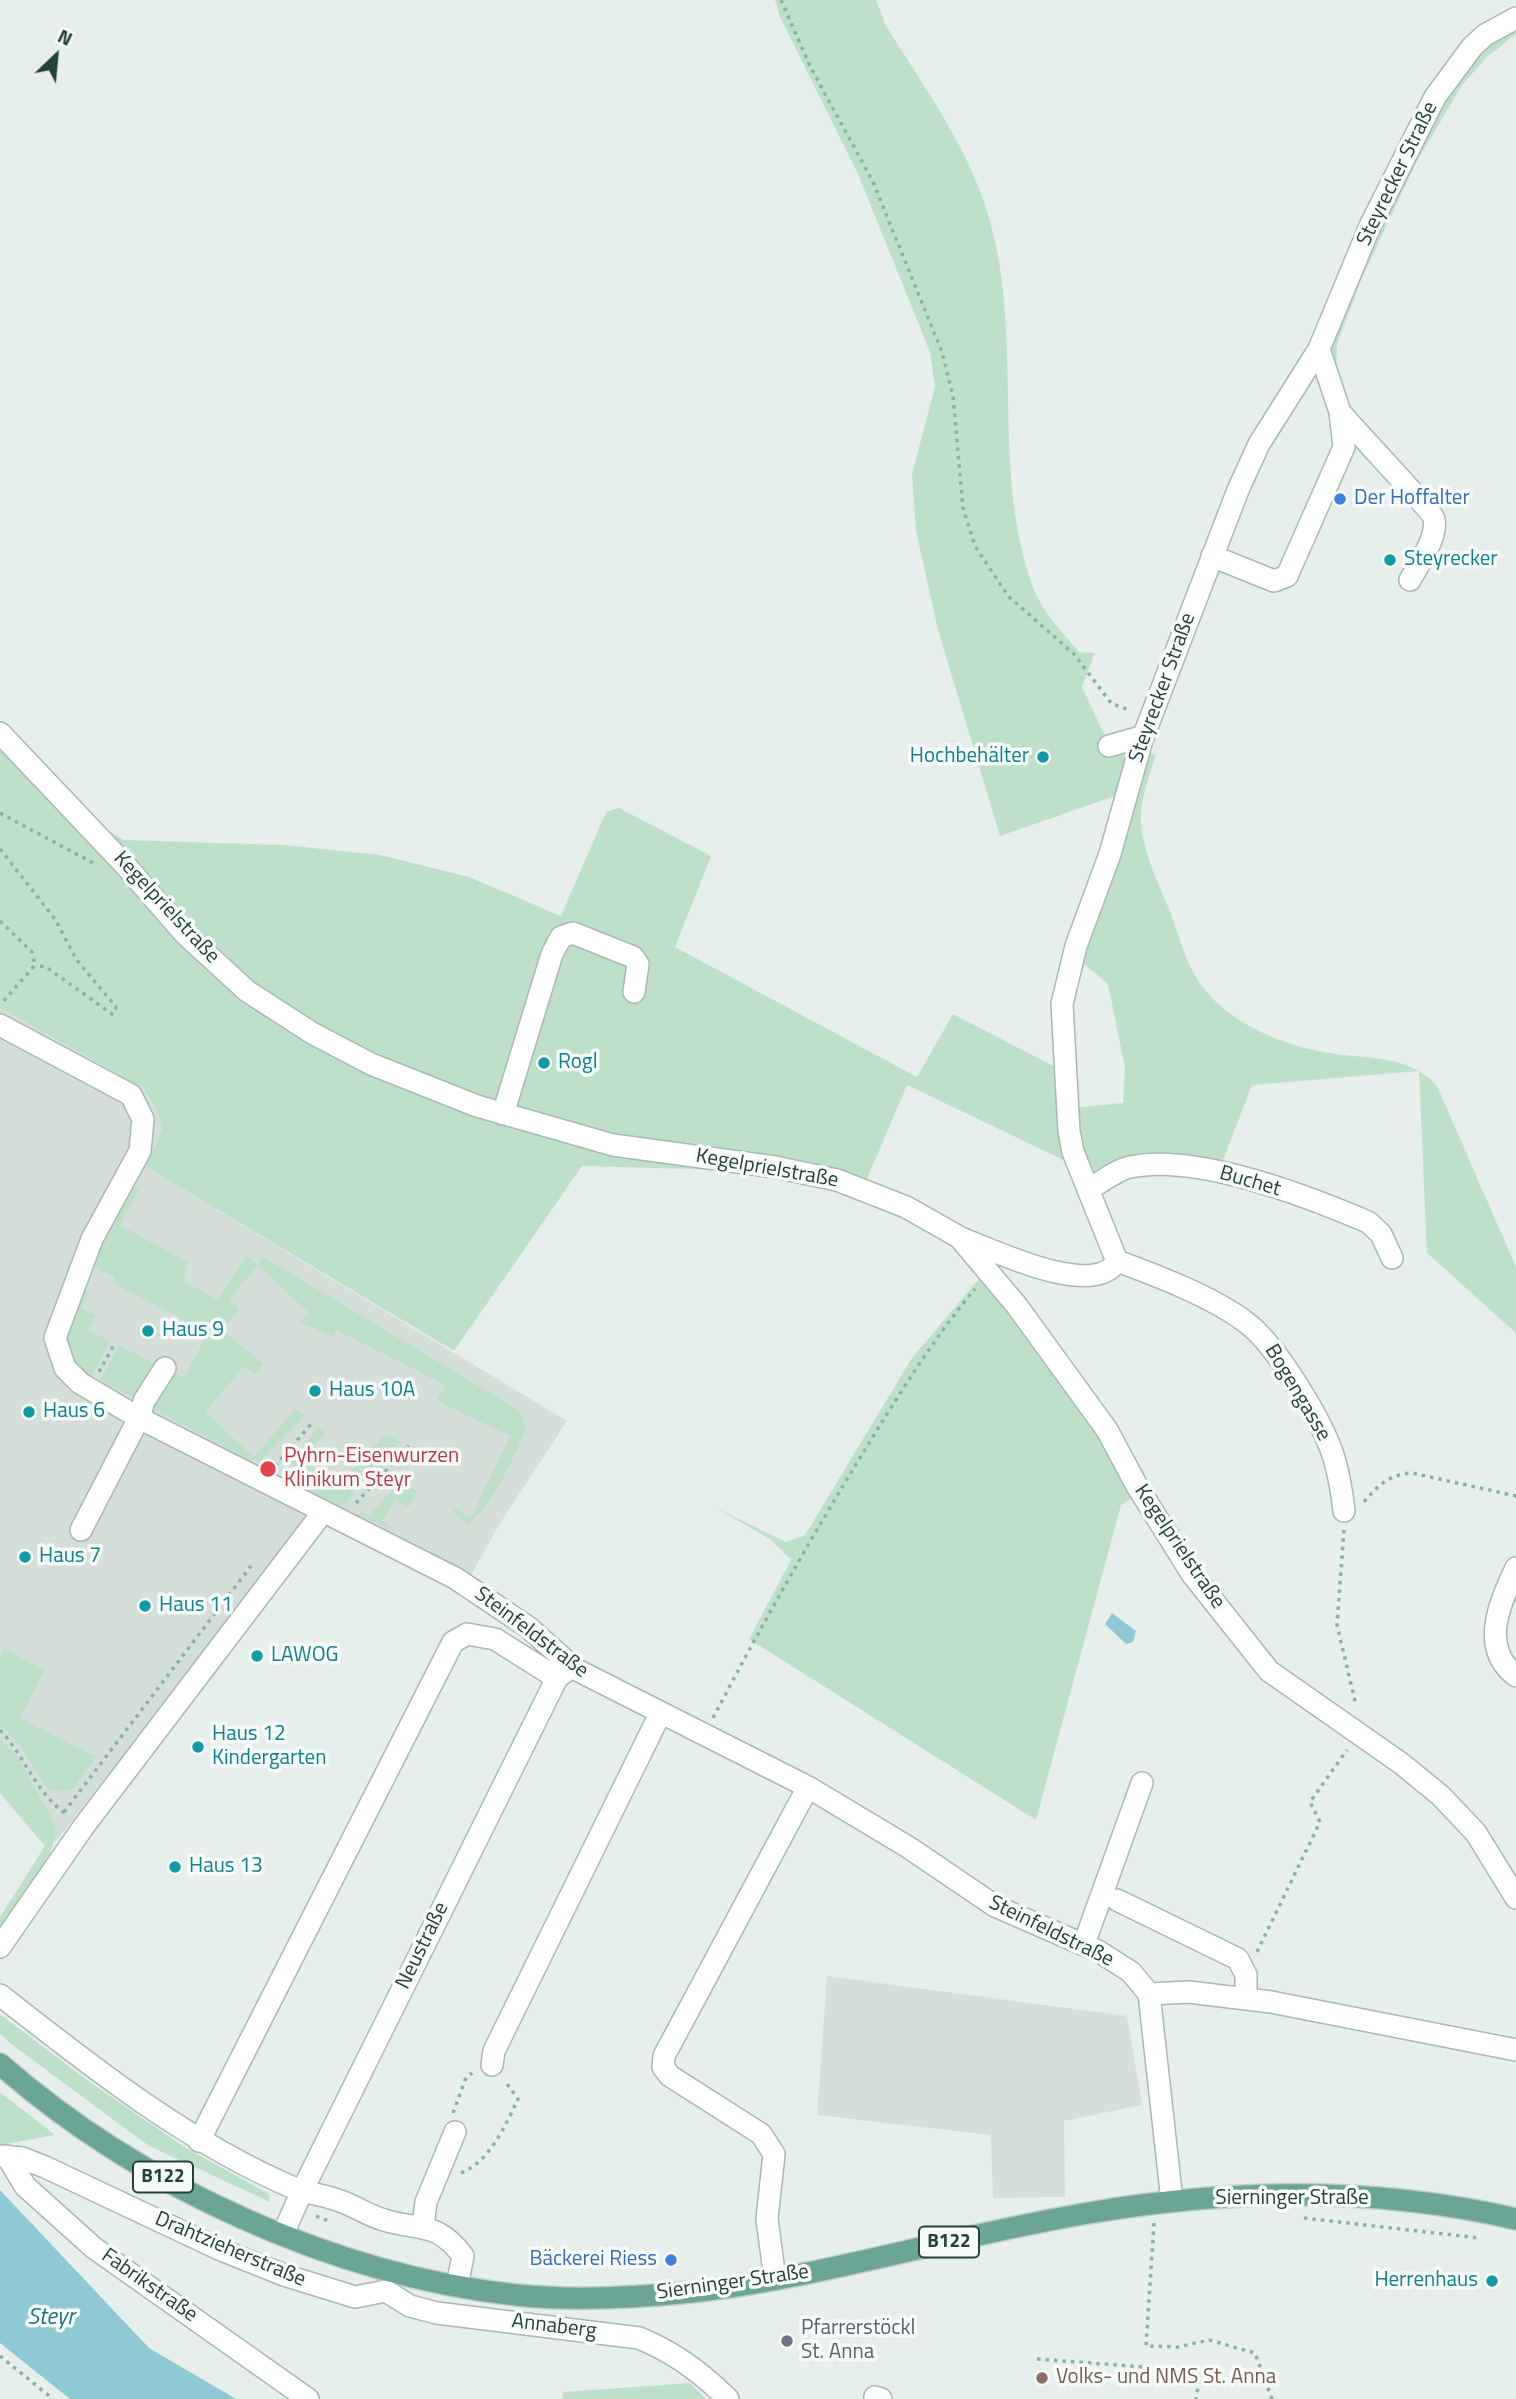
<!DOCTYPE html>
<meta charset="utf-8">
<style>
body{margin:0}
#map{position:relative;width:1516px;height:2399px;overflow:hidden;background:#e6efeb;font-family:"Titillium Web",sans-serif}
canvas{display:block}
.north{position:absolute;left:21px;top:21px;width:70px;height:70px;-webkit-text-stroke:5px #f7fbf9;paint-order:stroke;rotate:26deg;font-size:19px;font-weight:700;line-height:28px;text-align:center;color:#24423a}
.north::after{content:'';display:block;margin:auto;width:24px;height:32px;background:#24423a;clip-path:polygon(50% 0,100% 100%,50% 72%,0 100%)}
</style>
<div id="map">
<canvas width="1516" height="2399"></canvas>
<div class="north">N</div>
</div>
<script>
const c = document.querySelector('canvas').getContext('2d');
c.lineJoin = 'round';
function paint(path, color) { c.fillStyle = color; c.fill(path, 'evenodd'); }
function strokePath(path, color, width, dash) { c.strokeStyle = color; c.lineWidth = width; c.lineCap = dash ? 'butt' : 'round'; c.setLineDash(dash || []); c.stroke(path); }
function write(font, color, halo, rows, align = 'center') {
  c.font = font + ' "Titillium Web",sans-serif'; c.lineWidth = 7; c.setLineDash([]); c.textBaseline = 'middle'; c.strokeStyle = halo; c.fillStyle = color; for (const [text, x, y, turn = 0] of rows) {
    c.save(); c.translate(x, y); c.rotate((+turn || 0) * Math.PI / 180); c.textAlign = isNaN(turn) ? turn : align; if (halo) c.strokeText(text, 0, 0); c.fillText(text, 0, 0); c.restore();
  }
}
paint(new Path2D(`
 M0 1008 144 1089 156 1109 162 1129 146 1167 567 1421 499 1525 461 1593 309 1518 56 1841 45 1846 0 1793Z
 M827 1976 1127 2016 1142 2105 1064 2121 1065 2197 993 2198 991 2135 817 2115Z`), '#d4dfda');
paint(new Path2D(`
 M775 0H876L885 24C924 88 972 151 991 225 1023 343 991 471 1033 587 1042 612 1062 632 1079 652L1095 653 1082 687 1104 734 1133 747 1122 799 1115 796 1000 836 938 630 916 531 912 474 935 387 930 352 858 174 780 17Z
 M1516 25V34L1487 57 1462 85 1416 163 1362 278 1337 344 1336 374 1341 393 1361 423 1343 405 1327 355 1417 141 1470 58Z
 M0 724 100 826 124 840 284 845 380 855 469 877 561 916 606 812 619 808 711 856 675 947 917 1077 953 1014 1059 1069 1070 1163 907 1085 861 1193 764 1171 582 1166 454 1351 146 1167 162 1129 156 1109 144 1089 0 1008Z
 M1144 751 1156 755C1150 773 1143 793 1141 812 1139 845 1159 884 1171 914 1178 934 1184 955 1194 974 1221 1023 1290 1050 1344 1055 1378 1059 1412 1058 1437 1086L1516 1267V1333L1427 1253 1419 1071 1252 1085 1221 1165 1098 1176 1085 1168 1073 1108 1123 1103 1125 1068 1108 984 1079 959Z
 M134 1189H139L120 1225 187 1262 184 1281 217 1300 246 1256 258 1265 264 1257 520 1411 526 1429C511 1464 496 1499 467 1526L451 1507 471 1517 510 1436 437 1401 445 1385 336 1330 333 1337 300 1322 309 1313 258 1265 229 1299 240 1309 222 1330 264 1364 254 1374 244 1366 205 1412 254 1457 295 1409 305 1416 259 1462 246 1459 156 1410 155 1401 173 1373 184 1378 208 1332 112 1283 115 1277 92 1266 91 1261 129 1191Z
 M983 1274 1082 1405 1134 1497 1121 1505 1036 1820 749 1639 791 1560 770 1539 714 1507 786 1542 805 1535 912 1358Z
 M82 1290 89 1293 81 1308 96 1315 88 1330 110 1341 91 1377C50 1354 69 1324 82 1290Z
 M119 1345 158 1365 141 1394 134 1397 100 1381Z
 M318 1427 325 1433 302 1459 334 1489 386 1434 401 1442 369 1471 370 1477 362 1474 352 1488 354 1495 339 1510 311 1495 319 1479 291 1463Z
 M399 1482 418 1491 409 1507 395 1500 383 1521 395 1531 359 1515 361 1512 369 1516Z
 M4 1649 44 1670 20 1718 96 1757 72 1790 53 1791 46 1787 17 1742 0 1725V1657Z
 M0 1737 17 1756 55 1824C60 1855 17 1904 0 1930V1917L45 1846 0 1793Z
 M0 2014 88 2081 186 2148 269 2194 270 2202 149 2146 11 2044 0 2034Z
 M0 2092 55 2135 0 2145Z
 M690 2383 706 2399H562L563 2392Z`), '#bfe0c8');
paint(new Path2D(`
 M1112 1613 1136 1631 1133 1642 1126 1644 1105 1624Z
 M0 2190 149 2348 236 2399H70L0 2343Z`), '#8ec9d4');
const minor = new Path2D(`
 M1340 412C1352 427 1433 512 1434 519 1438 537 1418 565 1410 580
 M1212 556 1274 581 1287 576 1344 447 1340 412 1319 349
 M0 733 126 866 185 934 247 991 312 1033 371 1064 477 1106 613 1145 775 1167 837 1180 906 1207 959 1237 1017 1306 1107 1430 1137 1486 1192 1574 1269 1671 1402 1764 1441 1796 1476 1833 1516 1898
 M1109 746 1144 736
 M0 1025 131 1095 143 1119 140 1151 92 1239 55 1338 65 1368 80 1383 139 1418 455 1578 528 1627 575 1669 808 1787 908 1847 995 1906 1098 1951 1131 1972 1149 1994 1172 2201
 M503 1114 552 954 561 937 573 933 633 957 638 964 634 992
 M1088 1190C1100 1183 1116 1170 1130 1167 1196 1153 1307 1196 1368 1222L1381 1234 1392 1258
 M961 1238C993 1250 1094 1300 1117 1261L1073 1152 1069 1131 1062 1004 1076 946 1110 854 1142 740 1238 490 1259 444 1319 349 1370 226 1435 97 1472 47 1485 35 1516 18
 M1117 1261C1158 1276 1213 1297 1247 1323 1277 1346 1323 1422 1334 1458 1339 1475 1342 1493 1344 1511
 M81 1530 139 1418 144 1401 165 1368
 M1516 1568C1500 1602 1479 1648 1516 1676
 M1117 1900 1238 1959 1246 1975V1999
 M1084 1944 1142 1783
 M0 1947 84 1826 323 1512
 M1149 1994 1189 1992 1271 2002 1516 2050
 M0 1995C92 2067 186 2142 294 2188 309 2194 325 2195 340 2201 355 2206 369 2216 384 2220 420 2231 437 2221 463 2256L457 2286
 M492 2065 494 2051 660 1714
 M199 2141 453 1642 467 1634 495 1639 557 1678
 M0 2156 22 2158 45 2167 219 2249 284 2275 355 2297 386 2291
 M7 2156 25 2186 94 2248 308 2399
 M423 2226 426 2202 455 2132
 M283 2234 302 2191 557 1678 566 1671
 M775 2279 767 2219 774 2154 761 2134 670 2076 663 2067 664 2056 808 1787
 M386 2291 410 2306 437 2313 639 2338C674 2352 701 2372 728 2399
 M875 2397 881 2399`);
const major = new Path2D(`
 M0 2064C138 2185 332 2275 516 2295 573 2301 633 2298 691 2292 825 2277 955 2235 1089 2213 1230 2189 1376 2187 1516 2219`);
strokePath(minor, '#a8b8b2', 24);
strokePath(major, '#c2cac8', 24);
strokePath(new Path2D(`
 M781 0 810 66 873 182 942 352 953 396 963 508 975 546 1008 596 1074 654 1111 703 1131 711
 M0 813 93 863
 M0 849 55 919 76 959 116 1007 115 1012 112 1014 46 967 35 965
 M0 921 32 952 35 965 1 1004
 M99 1372 115 1343
 M275 1466 312 1423
 M1364 1502C1378 1485 1390 1474 1412 1473L1516 1496
 M356 1503 409 1446
 M1344 1530 1337 1625 1356 1705
 M713 1718C761 1626 812 1536 866 1448 900 1393 933 1339 975 1289
 M0 1730C24 1755 36 1793 65 1813
 M64 1812 251 1566
 M1257 1952 1320 1822 1310 1802 1347 1750
 M453 2113 465 2080 472 2073
 M461 2173C489 2162 506 2125 518 2099L505 2081
 M316 2216 331 2222
 M1304 2218 1479 2238
 M1154 2223 1146 2346 1178 2347 1209 2340 1255 2353 1272 2399
 M0 2356 53 2399
 M1037 2359 1197 2371 1199 2381 1196 2399`), '#86b3a5', 3.5, [3.5, 5]);
strokePath(minor, '#fff', 21);
strokePath(major, '#6aa596', 21);
for (const [x, y, r, color] of [
 [1340,499,7,"#3f7fe0"],
 [1390,560,7,"#0f9aa8"],
 [1043,757,7,"#0f9aa8"],
 [544,1063,7,"#0f9aa8"],
 [148,1331,7,"#0f9aa8"],
 [315,1391,7,"#0f9aa8"],
 [29,1412,7,"#0f9aa8"],
 [268,1469,9,"#e0444e"],
 [25,1557,7,"#0f9aa8"],
 [145,1606,7,"#0f9aa8"],
 [257,1656,7,"#0f9aa8"],
 [198,1747,7,"#0f9aa8"],
 [175,1867,7,"#0f9aa8"],
 [671,2260,7,"#3f7fe0"],
 [1492,2281,7,"#0f9aa8"],
 [787,2341,7,"#6b7280"],
 [1042,2378,7,"#8d6e63"]
]) { const dot = new Path2D(); dot.arc(x, y, r, 0, 2 * Math.PI); c.fillStyle = color; c.fill(dot); strokePath(dot, '#f7fbf9', 2.5); }
for (const [x, y, w] of [
 [163,2177,60],
 [949,2242,60]
]) { const box = new Path2D(); box.roundRect(x - w / 2, y - 15.5, w, 31, 5); c.fillStyle = '#f7fbf9'; c.fill(box); strokePath(box, '#24423a', 2); }
write('bold 19px', '#24423a', null, [
 ["B122",163,2177],
 ["B122",949,2242]
]);
write('21px', '#24423a', '#f7fbf9', [
 ["Steyrecker Straße",1398,174,-64],
 ["Steyrecker Straße",1163,688,-70],
 ["Kegelprielstraße",166,908,47],
 ["Kegelprielstraße",767,1169,10],
 ["Buchet",1250,1182,16],
 ["Bogengasse",1297,1393,59],
 ["Kegelprielstraße",1179,1547,56],
 ["Steinfeldstraße",531,1633,37],
 ["Steinfeldstraße",1051,1932,26],
 ["Neustraße",423,1946,-64],
 ["Sierninger Straße",1292,2199],
 ["Drahtzieherstraße",230,2250,23],
 ["Sierninger Straße",733,2283,-8],
 ["Fabrikstraße",149,2286,35],
 ["Annaberg",554,2327,7]
]);
write('21px', '#366cbe', '#f7fbf9', [
 ["Der Hoffalter",1354,499],
 ["Bäckerei Riess",657,2260,"right"]
], 'left');
write('21px', '#0d838f', '#f7fbf9', [
 ["Steyrecker",1404,560],
 ["Hochbehälter",1029,757,"right"],
 ["Rogl",558,1063],
 ["Haus 9",162,1331],
 ["Haus 10A",329,1391],
 ["Haus 6",43,1412],
 ["Haus 7",39,1557],
 ["Haus 11",159,1606],
 ["LAWOG",271,1656],
 ["Haus 12",212,1735],
 ["Kindergarten",212,1759],
 ["Haus 13",189,1867],
 ["Herrenhaus",1478,2281,"right"]
], 'left');
write('21px', '#be3a42', '#f7fbf9', [
 ["Pyhrn-Eisenwurzen",284,1457],
 ["Klinikum Steyr",284,1481]
], 'left');
write('21px', '#5b616d', '#f7fbf9', [
 ["Pfarrerstöckl",801,2329],
 ["St. Anna",801,2353]
], 'left');
write('21px', '#785e54', '#f7fbf9', [
 ["Volks- und NMS St. Anna",1056,2378]
], 'left');
write('italic 23px', '#1c6f80', '#f7fbf9', [
 ["Steyr",51,2318]
]);
</script>
